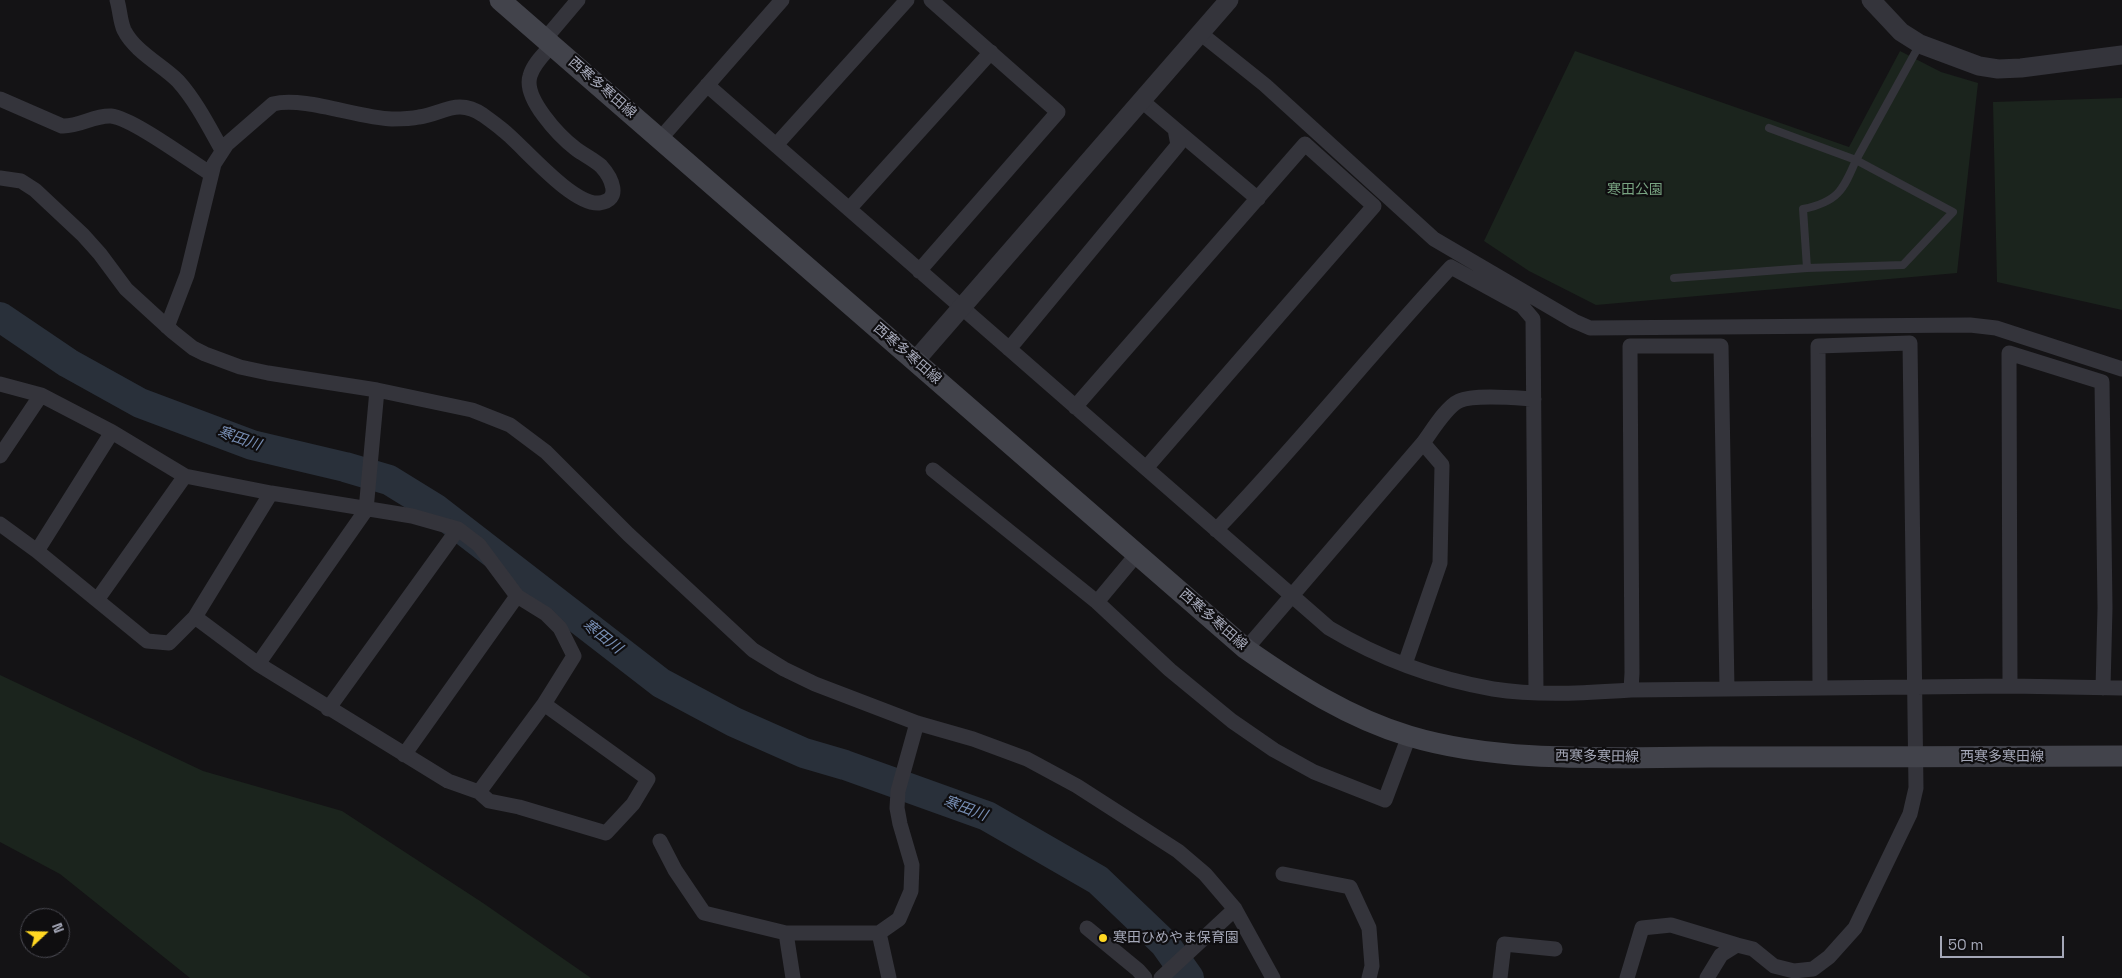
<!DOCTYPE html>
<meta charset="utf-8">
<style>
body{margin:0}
#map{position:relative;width:2122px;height:978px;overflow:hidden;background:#141315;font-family:"Space Grotesk",sans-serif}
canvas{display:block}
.north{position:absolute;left:20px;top:908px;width:50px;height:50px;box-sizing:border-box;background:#0f0e10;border:1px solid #4b4b53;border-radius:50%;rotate:69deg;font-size:14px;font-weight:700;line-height:20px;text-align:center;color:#a4a7b7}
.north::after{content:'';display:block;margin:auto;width:18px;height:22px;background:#ffd722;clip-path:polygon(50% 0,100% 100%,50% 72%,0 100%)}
.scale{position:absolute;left:1940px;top:936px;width:124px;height:22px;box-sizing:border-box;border:2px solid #a4a7b7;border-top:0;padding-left:6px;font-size:15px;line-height:18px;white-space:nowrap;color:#a4a7b7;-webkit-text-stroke:4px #0f0e10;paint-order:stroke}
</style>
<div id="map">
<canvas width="2122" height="978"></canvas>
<div class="north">N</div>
<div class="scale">50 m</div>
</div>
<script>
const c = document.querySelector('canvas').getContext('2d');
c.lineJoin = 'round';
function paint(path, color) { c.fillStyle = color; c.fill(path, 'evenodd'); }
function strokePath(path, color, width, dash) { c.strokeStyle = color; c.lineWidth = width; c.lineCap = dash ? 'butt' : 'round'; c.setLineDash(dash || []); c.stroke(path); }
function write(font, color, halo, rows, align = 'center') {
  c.font = font + ' "Space Grotesk","Noto Sans JP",sans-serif'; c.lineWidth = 4.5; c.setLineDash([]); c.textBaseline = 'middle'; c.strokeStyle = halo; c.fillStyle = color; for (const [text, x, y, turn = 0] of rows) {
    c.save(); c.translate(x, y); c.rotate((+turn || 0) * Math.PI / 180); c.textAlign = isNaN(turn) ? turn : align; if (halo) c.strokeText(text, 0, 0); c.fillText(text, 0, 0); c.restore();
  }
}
paint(new Path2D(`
 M1575 51 1849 147 1900 51 1941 72 1978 83 1957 273 1596 305 1529 271 1484 241Z
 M2122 98V310L1997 282 1993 102Z
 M0 675 203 771 342 811 483 903 591 978H190L60 874 0 842Z`), '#1b241d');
strokePath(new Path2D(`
 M0 317 68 363 140 403 252 445 345 467 389 480 436 509 661 683 734 722 804 753 845 765 987 816 1098 880 1165 944 1189 978`), '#29303a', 30);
strokePath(new Path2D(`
 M1769 128 1856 160 1920 44
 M1674 278 1807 268 1803 209C1837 202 1843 191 1856 160L1953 212 1903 265 1807 268`), '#34343b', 8);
strokePath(new Path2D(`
 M117 0C120 10 120 21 124 30 135 52 162 65 178 81 196 101 209 127 222 150
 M1200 33 1265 85 1434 239 1574 321 1590 328 1970 325 1996 328 2122 369
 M545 39 578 0
 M707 85 1329 628C1379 658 1436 679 1493 689 1538 696 1586 693 1631 690L2010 686 2122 688
 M0 99 62 126C79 127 94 115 111 116 132 118 190 161 211 174
 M1175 129 1258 199
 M660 139 782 0
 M776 145 907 0
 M0 178 21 181 35 190 83 235 100 254 126 289 173 332 193 348 205 354 240 367 268 373 377 390 472 410 510 425 546 452 628 534 753 650 784 669 815 684 917 723 973 739 1027 759 1077 786 1178 851 1205 874 1235 909 1273 978
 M849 209 991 52
 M919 271 1058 112 931 0
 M167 327 187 275 214 164 227 144 273 104C304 96 358 118 392 119 401 119 410 119 419 117 444 113 458 98 483 115 490 120 497 125 504 131 524 147 572 205 599 203 623 200 611 177 601 166 593 159 584 155 576 149 559 136 523 98 530 76 533 64 544 54 552 45
 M1009 349 1178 145 1175 129 1142 101
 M0 384 41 395 112 432 185 476 271 493 412 516 458 529 479 545 517 596 546 614 560 628 574 656 544 704 479 792
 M1075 407 1305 144 1374 206 1146 468
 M0 456 41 395
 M933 470 1097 602 1170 670 1232 721 1274 750 1314 772 1385 800 1409 736
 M0 524 37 551 147 641 169 643 195 617 258 664 448 781 479 792 489 801 519 807 606 833 633 804 648 779 544 704
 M1216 530C1298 445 1371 353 1451 267L1522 306 1533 319 1536 692
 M37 551 112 432
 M97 600 185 476
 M1097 602 1137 554
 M195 617 271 493
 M1246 649 1423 443C1432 431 1446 407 1459 401 1474 394 1516 398 1534 399
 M258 664 366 510 377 390
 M1405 664 1440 563 1442 465 1423 443
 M2010 686 2009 353 2102 382 2105 608 2103 688
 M1631 690 1632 673 1630 346H1721L1727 689
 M328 709 458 529
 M404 755 517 596
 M660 841 675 870 704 913 786 933H879L899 919 911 891 912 865 900 824 897 808 898 791 917 723
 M1283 874 1350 887 1369 928 1372 966 1369 978
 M1087 928 1138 970 1145 978
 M786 933 793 978
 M879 933 889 978
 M1161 978 1235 909
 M1500 978 1504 944 1555 949
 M1627 978 1642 928 1671 925 1737 945
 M1707 978 1721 955 1737 945 1753 949 1774 966 1794 971 1813 969 1829 957 1855 928 1910 814 1916 788 1910 343 1818 346 1820 688`), '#34343b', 15);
strokePath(new Path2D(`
 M1871 0 1901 32 1920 44 1979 66 1998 69 2021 68 2122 55
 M915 361 1229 0`), '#34343b', 19);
strokePath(new Path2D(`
 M500 0 1246 649C1296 684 1349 718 1409 736 1502 764 1613 757 1710 757 1847 757 1985 757 2122 756`), '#42434b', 21);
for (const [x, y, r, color] of [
 [1103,938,5,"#ffd722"]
]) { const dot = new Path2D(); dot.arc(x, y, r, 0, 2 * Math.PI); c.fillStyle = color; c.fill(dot); strokePath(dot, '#0f0e10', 2); }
write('14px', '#a4a7b7', '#0f0e10', [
 ["西寒多寒田線",602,88,41],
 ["西寒多寒田線",907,354,41],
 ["西寒多寒田線",1213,620,41],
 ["西寒多寒田線",1597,757,1],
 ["西寒多寒田線",2002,757]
]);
write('14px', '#79a482', '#0f0e10', [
 ["寒田公園",1635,190]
]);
write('14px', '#a4a7b7', '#0f0e10', [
 ["寒田ひめやま保育園",1113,938]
], 'left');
write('italic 15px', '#788fb5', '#0f0e10', [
 ["寒田川",239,439,19],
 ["寒田川",602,637,38],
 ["寒田川",965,809,20]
]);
</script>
